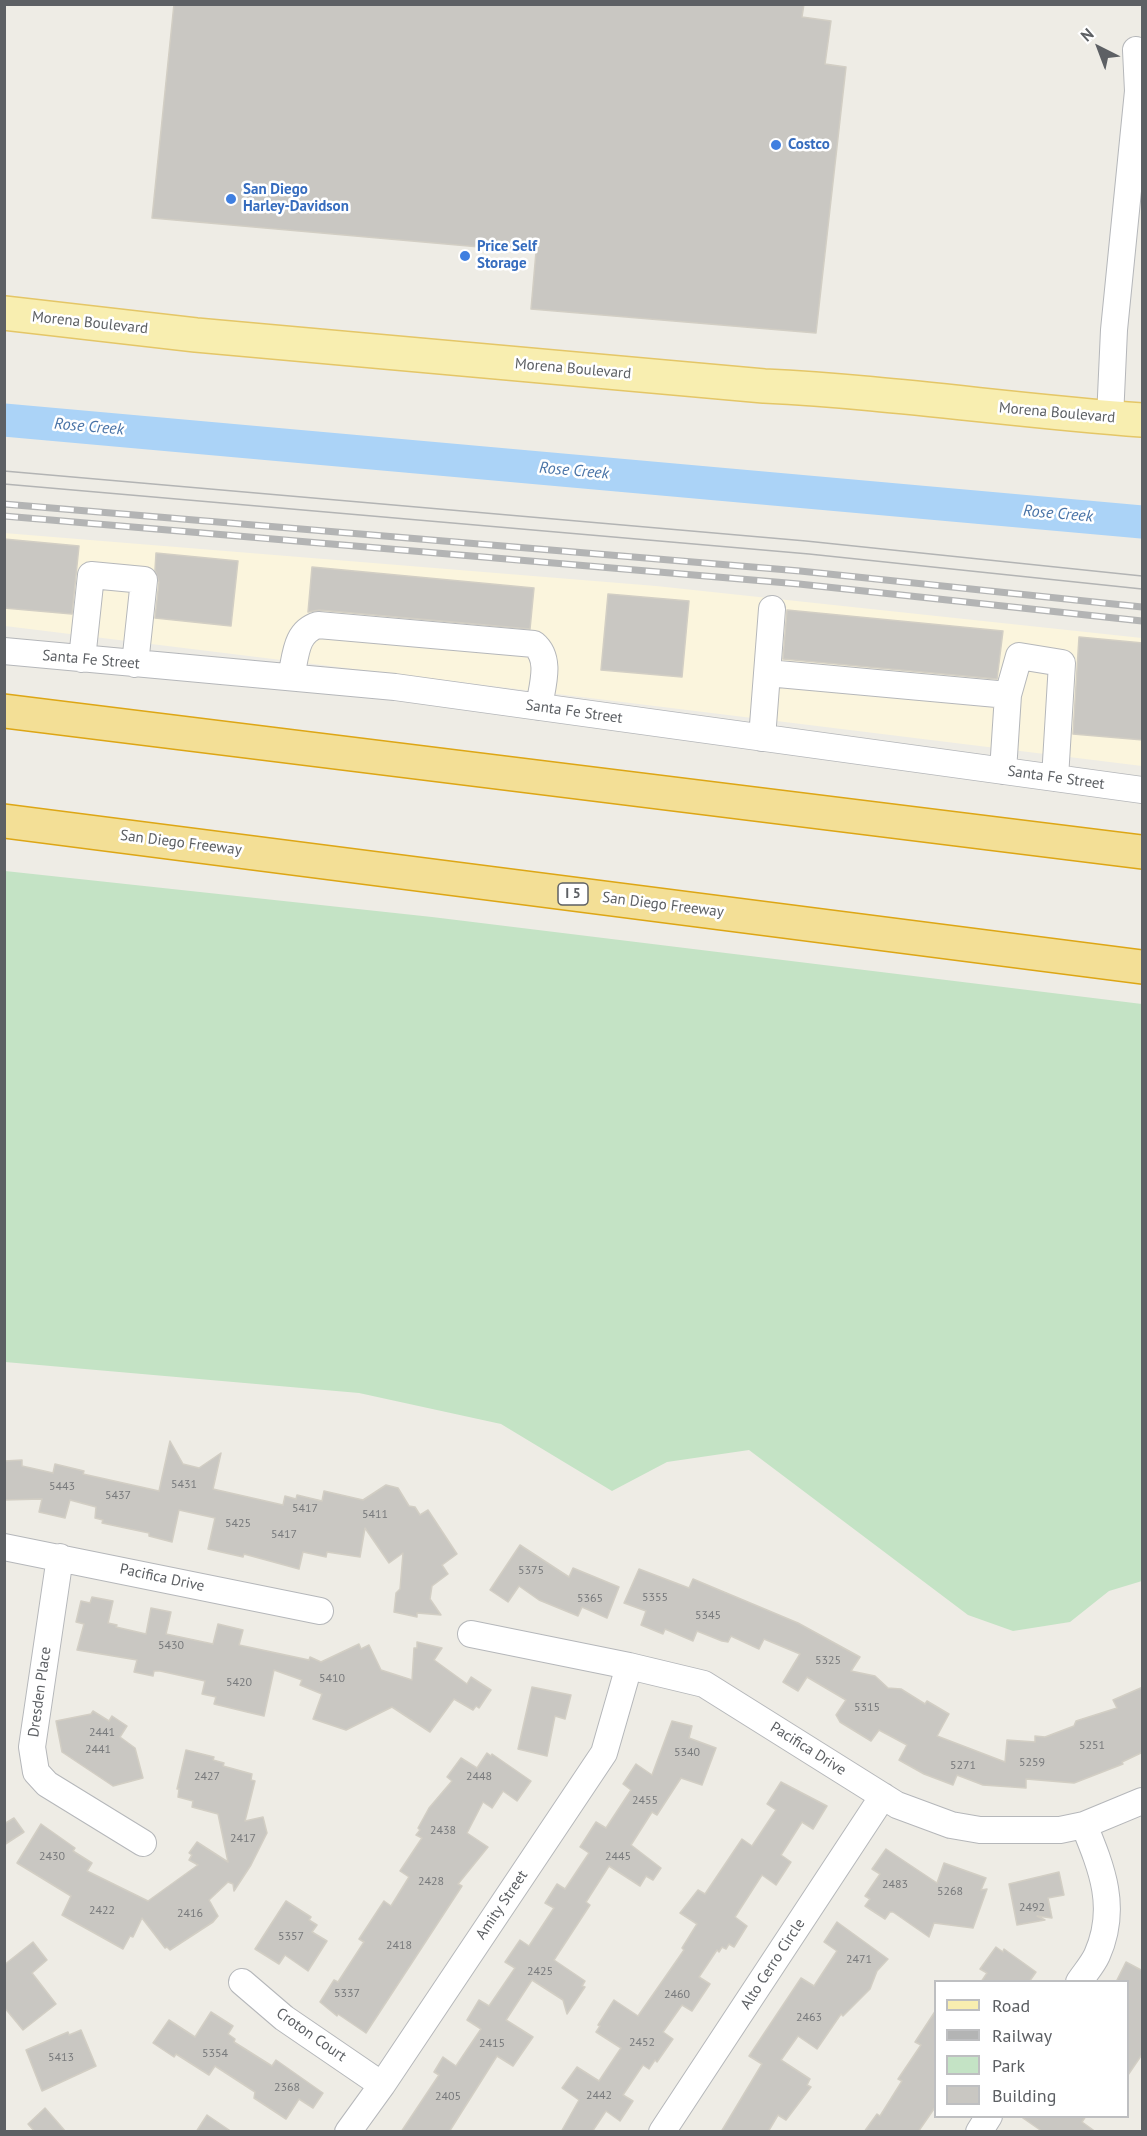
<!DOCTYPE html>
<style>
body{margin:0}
#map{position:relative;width:1147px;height:2136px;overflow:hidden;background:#eeece5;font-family:"PT Sans",sans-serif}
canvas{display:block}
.frame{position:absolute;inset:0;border:6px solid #5d6064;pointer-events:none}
.legend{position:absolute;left:934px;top:1980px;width:195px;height:138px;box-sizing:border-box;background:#fff;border:2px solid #bebfc1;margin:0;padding:8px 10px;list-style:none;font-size:18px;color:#5d6064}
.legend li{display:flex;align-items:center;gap:12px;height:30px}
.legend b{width:30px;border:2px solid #bebfc1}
.north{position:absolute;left:1069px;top:18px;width:60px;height:60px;-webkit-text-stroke:4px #fff;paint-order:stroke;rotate:318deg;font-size:16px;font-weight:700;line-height:24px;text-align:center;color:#5d6064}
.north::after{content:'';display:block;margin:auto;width:21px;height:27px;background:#5d6064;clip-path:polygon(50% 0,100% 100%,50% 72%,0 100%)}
</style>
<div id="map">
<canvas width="1147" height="2136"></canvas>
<div class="frame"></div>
<ul class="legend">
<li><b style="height:8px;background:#f8eeb0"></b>Road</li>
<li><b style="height:8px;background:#b3b4b4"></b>Railway</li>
<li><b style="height:16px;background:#c4e3c5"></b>Park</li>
<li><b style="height:16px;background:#c9c7c2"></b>Building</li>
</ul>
<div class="north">N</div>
</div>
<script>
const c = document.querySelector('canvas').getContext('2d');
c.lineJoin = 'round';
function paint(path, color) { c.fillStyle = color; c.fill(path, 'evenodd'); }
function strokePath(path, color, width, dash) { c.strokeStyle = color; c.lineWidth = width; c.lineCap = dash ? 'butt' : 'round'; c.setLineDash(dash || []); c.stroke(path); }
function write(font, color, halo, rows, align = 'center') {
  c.font = font + ' "PT Sans",sans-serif'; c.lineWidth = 5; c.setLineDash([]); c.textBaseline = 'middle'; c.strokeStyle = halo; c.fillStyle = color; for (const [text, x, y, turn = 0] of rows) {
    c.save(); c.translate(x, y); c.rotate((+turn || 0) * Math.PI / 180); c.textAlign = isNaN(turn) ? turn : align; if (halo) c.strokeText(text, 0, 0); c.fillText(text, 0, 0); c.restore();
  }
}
paint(new Path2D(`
 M4 533 656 586 1142 638V766L5 626Z`), '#fbf5dd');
paint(new Path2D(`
 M5 871 432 917 1142 1004V1581L1109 1591 1070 1622 1013 1631 968 1615 749 1450 667 1462 612 1491 501 1424 359 1393 5 1362Z`), '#c4e3c5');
strokePath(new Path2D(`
 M4 420 1142 522`), '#abd3f7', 33);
const building = new Path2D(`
 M174 4H804L802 17 831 21 825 64 846 67 816 333 531 309 536 252 152 218Z
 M4 539 79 546 72 614 4 608Z
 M156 553 238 561 231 626 155 618 159 582 155 570Z
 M312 567 534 588 530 629 319 610 308 612Z
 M608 594 689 601 682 677 601 670Z
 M787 610 1003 631 997 679 783 659Z
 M1079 637 1143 643V740L1073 734Z
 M170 1441 183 1464 199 1468 221 1453 213 1489 283 1505 285 1496 296 1499 297 1495 322 1501 324 1491 363 1500 386 1485 398 1488 409 1506 415 1507 420 1515 428 1510 457 1554 442 1565 448 1574 432 1586 430 1599 441 1615 417 1613V1617L394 1612 396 1593 400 1589 403 1553 389 1563 365 1528 360 1557 327 1552 326 1557 303 1552 299 1569 244 1554 243 1557 208 1549 215 1518 179 1510 172 1542 149 1536V1533L102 1523 103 1520 95 1518 96 1507 70 1500 65 1518 39 1512 42 1499 4 1500V1461L22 1460V1466L53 1473 55 1464 84 1471 83 1474 159 1491Z
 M520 1545 569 1577 573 1568 619 1587 607 1618 582 1607 578 1616 539 1600 519 1586 508 1602 490 1590Z
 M639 1569 689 1588 693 1579 798 1623 860 1657 851 1671 875 1676 888 1688 901 1689 925 1704 927 1701 949 1714 937 1736 1005 1762 1007 1740 1035 1742V1736L1045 1737 1074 1726 1076 1721 1117 1708 1113 1700 1143 1687V1752L1122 1762 1123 1764 1074 1783 1026 1779V1788L983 1785 957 1775 953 1785 924 1774 899 1760 907 1745 879 1730 871 1741 840 1722 836 1715 846 1700 807 1677 798 1691 783 1682 800 1654 764 1639 759 1649 731 1636 728 1642 722 1641 697 1631 693 1641 665 1629 663 1634 641 1625 646 1611 624 1603Z
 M92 1597 113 1601 108 1623 117 1625 116 1627 146 1634 151 1608 171 1612 166 1634 213 1644 218 1624 243 1630 239 1645 309 1660 310 1657 321 1662 359 1644 361 1649 369 1645 381 1670 412 1680 414 1648H417V1642L442 1648 434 1660 467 1684 471 1677 491 1690 479 1708 476 1706 473 1710 454 1699 430 1732 392 1707 346 1730 313 1719 322 1694 300 1685 302 1680 274 1670 264 1716 247 1712 214 1704 216 1697 202 1694 205 1681 160 1671H154L153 1676 134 1672 137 1660 77 1650 84 1624 76 1622 81 1601 90 1603Z
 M532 1687 571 1695 565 1719 555 1716 547 1756 518 1749Z
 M93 1711 109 1721 112 1716 127 1726 120 1737 135 1748 143 1778 113 1786 62 1752 56 1721 91 1714Z
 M672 1721 692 1726 689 1738 716 1748 702 1785 681 1778 657 1815 652 1812 631 1845 661 1868 653 1880 646 1876 640 1886 609 1866 586 1902 590 1905 554 1960 585 1981 582 1986 585 1987 567 2014 563 2000 532 1980 506 2020 533 2037 513 2066 497 2056 449 2132H401L439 2075 434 2072 443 2057 456 2066 481 2029 467 2020 479 2000 489 2006 515 1968 505 1962 520 1940 529 1946 554 1908 545 1903 557 1884 565 1889 589 1853 580 1847 596 1822 606 1828 631 1790 623 1784 636 1764 652 1775Z
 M186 1750 214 1757 213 1760 224 1763 223 1766 252 1774 251 1780 255 1781 245 1821 263 1817 267 1833 251 1865 234 1891 233 1884 228 1882 209 1900 218 1916 213 1922 170 1950 167 1947 165 1948 142 1918 133 1937 130 1936 123 1949 62 1915 71 1896 17 1863 41 1824 75 1848 73 1851 92 1863 87 1871 148 1901 198 1865 189 1860 192 1855 189 1853 197 1842 228 1862 218 1814 192 1807 193 1801 178 1797 179 1789H177Z
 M487 1753 491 1756 492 1754 531 1781 517 1801 503 1791 492 1808 483 1802 467 1833 488 1847 458 1884 462 1886 366 2033 338 2014 337 2016 320 2002 334 1980 338 1982 364 1942 359 1939 384 1901 391 1906 409 1877 400 1871 422 1838 416 1835 420 1830 418 1828 429 1808 452 1781 447 1777 461 1758 477 1768Z
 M781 1782 827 1806 813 1829 802 1822 781 1855 791 1862 776 1885 762 1875 735 1917 747 1926 734 1947 729 1944 726 1949 722 1947 719 1952 717 1950 699 1977 710 1984 692 2011 682 2005 663 2032 673 2039 657 2062 655 2060 649 2069 643 2065 623 2095 633 2101 620 2121 606 2111 592 2132H561L579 2100 562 2088 577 2067 599 2081 621 2048 596 2032 600 2026 598 2025 614 2000 638 2016 684 1950 682 1948 697 1924 680 1913 698 1890 705 1894 742 1839 752 1846 776 1810 767 1804Z
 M14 1818 24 1832 4 1845V1824Z
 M886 1849 937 1883 944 1863 986 1878 981 1890 987 1889 973 1928 934 1923 929 1937 893 1912H890L885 1919 865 1906 870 1899 865 1896 880 1874 872 1869Z
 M1059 1872 1064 1895 1048 1898 1052 1918 1037 1916 1045 1920 1017 1925 1009 1884Z
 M286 1901 311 1917 309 1920 317 1925 312 1932 327 1941 308 1971 285 1955 279 1964 255 1949Z
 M837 1922 888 1959 877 1971 870 1989 843 2016 841 2014 817 2049 798 2036 781 2060 810 2079 807 2085 811 2087 786 2120 778 2115 768 2132H721L762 2064 749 2056 801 1978 814 1986 837 1951 824 1942Z
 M33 1942 47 1960 32 1973 56 2004 23 2030 4 2007V1965Z
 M996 1947 1003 1952 1004 1949 1036 1972 1029 1982H981L987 1973 980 1969Z
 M1126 1962 1143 1971V2053L1128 2075V1982H1116Z
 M936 2010V2106L918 2132H864L877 2114 880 2116 902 2081 898 2079 921 2045 915 2042Z
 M211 2012 233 2026 228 2034 235 2039 234 2042 272 2066 276 2060 323 2093 313 2108 299 2099 286 2119 254 2098 255 2092 215 2066 209 2075 176 2054 174 2057 153 2043 169 2020 195 2037Z
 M81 2030 96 2066 42 2091 26 2050 68 2032 69 2035Z
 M45 2108 66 2132H35L28 2124Z
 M207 2115 232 2132H196Z
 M1020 2116H1086L1082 2122 1096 2132H1043Z`);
paint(building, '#c9c7c2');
strokePath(building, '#d2cec4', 1.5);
const minor = new Path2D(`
 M1110 418 1114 330 1138 91 1136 50
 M4 651 395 687 1142 790
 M82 659 91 575 144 580 135 664
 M767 673 1008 695 1003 771
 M291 677C296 656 295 632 318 625L534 644C552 659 542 686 539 707
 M1008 695 1019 656 1062 663 1055 778
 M762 738 772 609
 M4 1547 320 1611
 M60 1557 32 1747 36 1772 47 1784 143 1843
 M471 1634 629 1666 704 1684 897 1805 951 1825 980 1830H1060L1084 1825 1142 1801
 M242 1982 284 2018 382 2085
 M1079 1982C1085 1973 1093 1964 1097 1955 1118 1908 1102 1869 1084 1825
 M348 2132 382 2085 604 1753 629 1666
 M662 2132 883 1796
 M979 2132 989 2116`);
const major = new Path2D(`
 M4 313 196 335 764 386C891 392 1016 411 1142 420`);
const highway = new Path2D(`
 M4 711 1142 852
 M4 821 1142 967`);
strokePath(minor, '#b5b7ba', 28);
strokePath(major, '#e4c667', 36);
strokePath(highway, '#dda615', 36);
strokePath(minor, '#fff', 26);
strokePath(major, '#f8eeb0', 33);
strokePath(highway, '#f3df96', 33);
strokePath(new Path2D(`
 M4 471 806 541 1142 576
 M4 484 809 554 1142 589`), '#b3b4b4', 1.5);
const rail = new Path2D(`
 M4 504 800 571 1142 607
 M4 516 799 584 1142 621`);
strokePath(rail, '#b3b4b4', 7);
strokePath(rail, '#fff', 4.5, [14]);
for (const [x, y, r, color] of [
 [776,145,6,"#3f7fe0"],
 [231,199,6,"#3f7fe0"],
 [465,256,6,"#3f7fe0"]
]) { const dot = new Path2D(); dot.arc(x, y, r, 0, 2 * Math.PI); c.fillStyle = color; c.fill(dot); strokePath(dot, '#fff', 2); }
write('12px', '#787a7c', null, [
 ["5431",184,1485],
 ["5443",62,1487],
 ["5437",118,1496],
 ["5417",305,1509],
 ["5411",375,1515],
 ["5425",238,1524],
 ["5417",284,1535],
 ["5375",531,1571],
 ["5355",655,1598],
 ["5365",590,1599],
 ["5345",708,1616],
 ["5430",171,1646],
 ["5325",828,1661],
 ["5410",332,1679],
 ["5420",239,1683],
 ["5315",867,1708],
 ["2441",102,1733],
 ["5251",1092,1746],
 ["2441",98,1750],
 ["5340",687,1753],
 ["5259",1032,1763],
 ["5271",963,1766],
 ["2427",207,1777],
 ["2448",479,1777],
 ["2455",645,1801],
 ["2438",443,1831],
 ["2417",243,1839],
 ["2430",52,1857],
 ["2445",618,1857],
 ["2428",431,1882],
 ["2483",895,1885],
 ["5268",950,1892],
 ["2492",1032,1908],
 ["2422",102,1911],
 ["2416",190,1914],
 ["5357",291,1937],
 ["2418",399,1946],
 ["2471",859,1960],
 ["2425",540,1972],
 ["5337",347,1994],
 ["2460",677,1995],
 ["2463",809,2018],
 ["2452",642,2043],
 ["2415",492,2044],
 ["5354",215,2054],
 ["5413",61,2058],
 ["2368",287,2088],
 ["2442",599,2096],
 ["2405",448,2097]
]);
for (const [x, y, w] of [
 [573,894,30]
]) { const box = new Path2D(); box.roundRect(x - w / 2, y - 11, w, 22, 4.5); c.fillStyle = '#fff'; c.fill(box); strokePath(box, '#5d6064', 1.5); }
write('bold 14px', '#5d6064', null, [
 ["I 5",573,894]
]);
write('bold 15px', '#366cbe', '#fff', [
 ["Costco",788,145],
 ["San Diego",243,190],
 ["Harley-Davidson",243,207],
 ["Price Self",477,247],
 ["Storage",477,264]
], 'left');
write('15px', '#5d6064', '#fff', [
 ["Morena Boulevard",90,323,6],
 ["Morena Boulevard",573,369,5],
 ["Morena Boulevard",1057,413,5],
 ["Santa Fe Street",91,660,5],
 ["Santa Fe Street",574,712,8],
 ["Santa Fe Street",1056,778,8],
 ["San Diego Freeway",181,843,7],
 ["San Diego Freeway",663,905,7],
 ["Pacifica Drive",162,1578,12],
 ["Dresden Place",40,1692,-82],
 ["Pacifica Drive",808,1749,32],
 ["Amity Street",502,1905,-56],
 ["Alto Cerro Circle",773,1964,-57],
 ["Croton Court",311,2035,35]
]);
write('italic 16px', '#4a74a7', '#fff', [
 ["Rose Creek",89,427,5],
 ["Rose Creek",574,471,5],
 ["Rose Creek",1058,514,5]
]);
</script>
